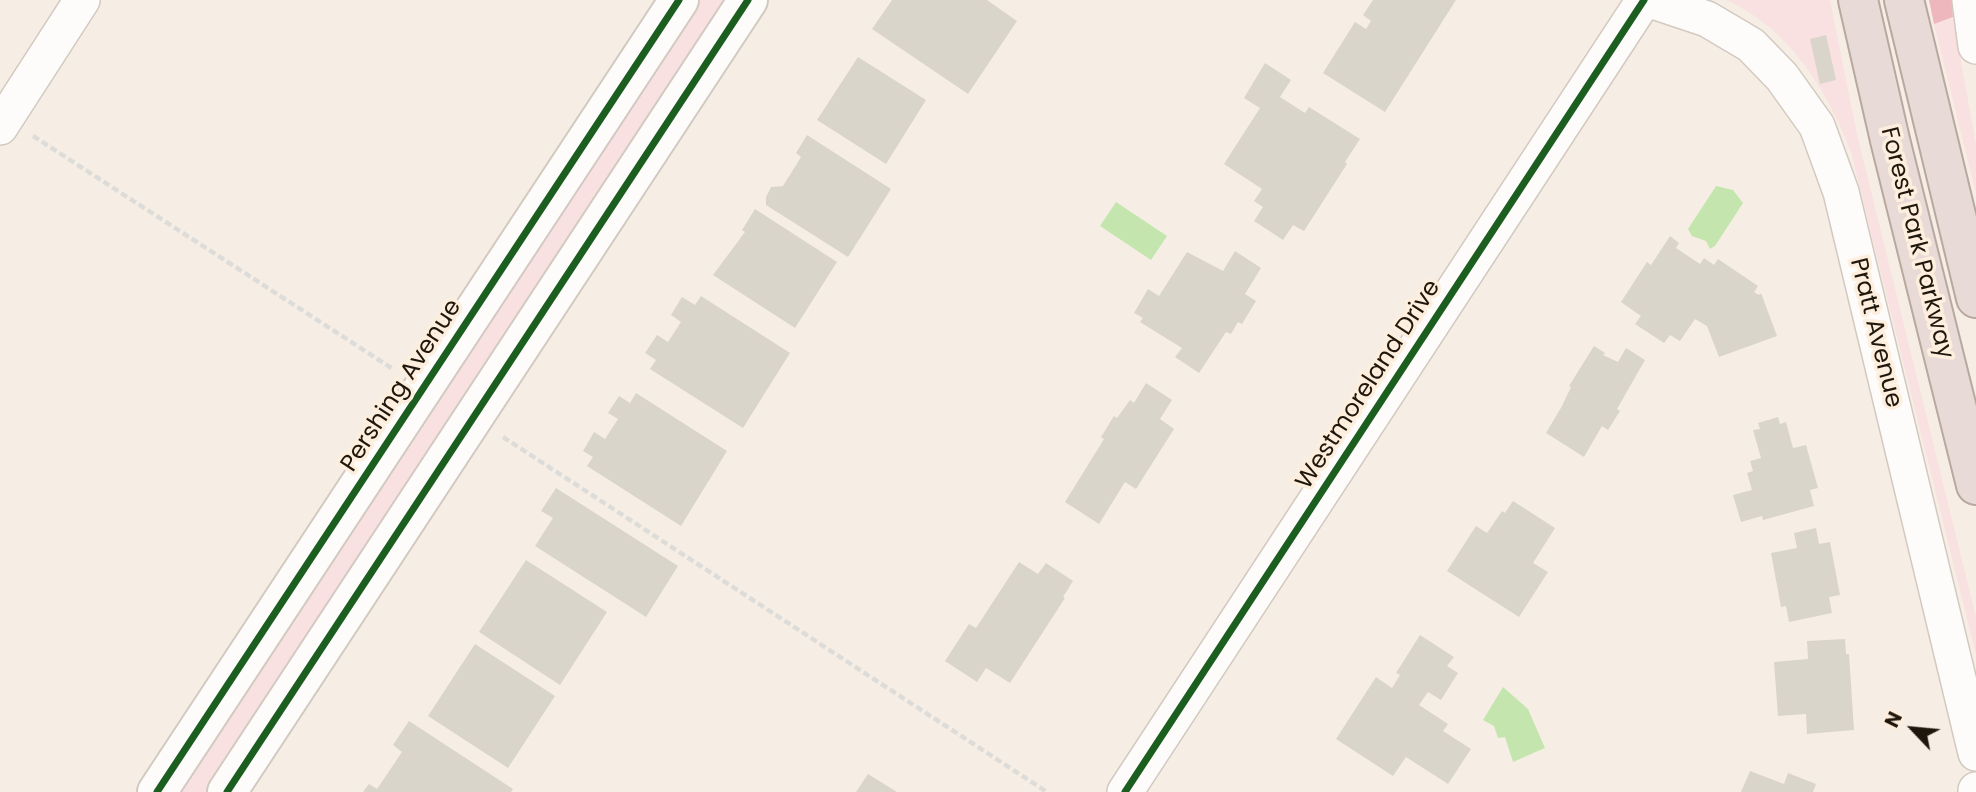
<!DOCTYPE html>
<style>
body{margin:0}
#map{position:relative;width:1976px;height:792px;overflow:hidden;background:#f6eee5;font-family:Poppins,sans-serif}
canvas{display:block}
.north{position:absolute;left:1878px;top:694px;width:70px;height:70px;-webkit-text-stroke:5px #feeedd;paint-order:stroke;rotate:296deg;font-size:19px;font-weight:700;line-height:28px;text-align:center;color:#1f170c}
.north::after{content:'';display:block;margin:auto;width:24px;height:32px;background:#1f170c;clip-path:polygon(50% 0,100% 100%,50% 72%,0 100%)}
</style>
<div id="map">
<canvas width="1976" height="792"></canvas>
<div class="north">N</div>
</div>
<script>
const c = document.querySelector('canvas').getContext('2d');
c.lineJoin = 'round';
function paint(path, color) { c.fillStyle = color; c.fill(path, 'evenodd'); }
function strokePath(path, color, width, dash) { c.strokeStyle = color; c.lineWidth = width; c.lineCap = dash ? 'butt' : 'round'; c.setLineDash(dash || []); c.stroke(path); }
function write(font, color, halo, rows, align = 'center') {
  c.font = font + ' Poppins,sans-serif'; c.lineWidth = 7; c.setLineDash([]); c.textBaseline = 'middle'; c.strokeStyle = halo; c.fillStyle = color; for (const [text, x, y, turn = 0] of rows) {
    c.save(); c.translate(x, y); c.rotate((+turn || 0) * Math.PI / 180); c.textAlign = isNaN(turn) ? turn : align; if (halo) c.strokeText(text, 0, 0); c.fillText(text, 0, 0); c.restore();
  }
}
paint(new Path2D(`
 M695 0H725L209 792H177Z
 M1727 0H1830L1857 134 1976 617V655L1851 152C1826 88 1791 31 1727 0Z
 M1953 17 1976 144V194L1934 24Z`), '#f8e1e0');
paint(new Path2D(`
 M1929 0H1952L1953 17 1934 24Z`), '#eeb7bd');
paint(new Path2D(`
 M1716 186 1733 190 1743 203 1715 246 1710 249 1706 241 1692 236 1688 229Z
 M1116 202 1167 236 1151 260 1100 226Z
 M1503 687 1528 709 1545 748 1513 762 1505 737 1498 738 1494 726 1483 720Z`), '#c4e6ae');
paint(new Path2D(`
 M892 0H987L1017 21 968 94 872 29Z
 M1373 0H1456L1385 112 1323 73 1355 22 1366 29 1371 21 1363 15Z
 M1826 35 1836 80 1820 84 1810 39Z
 M858 57 926 100 886 164 817 120Z
 M1265 63 1291 80 1280 97 1305 113 1309 107 1360 139 1345 162 1347 164 1304 231 1293 225 1283 240 1254 221 1263 207 1254 201 1262 189 1224 164 1260 108 1244 98Z
 M807 135 891 189 848 257 766 205V197L771 187 783 186 801 157 796 153Z
 M755 209 837 262 795 328 713 275 745 232 742 230Z
 M1670 236 1679 243 1676 248 1700 264 1704 258 1714 265 1718 259 1758 286 1754 292 1759 295 1761 293 1777 336 1719 357 1707 326 1695 319 1680 341 1670 335 1664 343 1635 324 1641 316 1621 302 1647 262 1651 265Z
 M1235 251 1261 268 1245 294 1256 301 1242 324 1238 322 1231 334 1226 332 1199 373 1175 357 1182 348 1140 322 1143 318 1134 313 1148 289 1159 296 1187 252 1223 271Z
 M701 296 790 353 743 428 650 369 656 360 645 353 657 335 668 342 681 322 671 315 682 297 695 305Z
 M1594 346 1605 353 1603 355 1618 362 1626 348 1645 360 1617 409 1620 411 1608 430 1602 426 1584 457 1546 433 1562 406 1571 387 1569 386Z
 M1146 383 1172 400 1160 419 1174 429 1136 489 1125 482 1099 524 1065 502 1104 439 1101 437 1114 416 1117 418 1130 400 1134 403Z
 M636 393 727 451 681 526 587 466 593 457 583 451 594 432 605 439 618 419 608 413 619 396 630 403Z
 M1778 417 1780 424 1786 422 1793 448 1806 445 1818 488 1810 490 1814 506 1763 520 1762 516 1741 522 1733 495 1752 490 1747 473 1753 471 1750 461 1761 458 1753 430 1760 429 1758 423Z
 M556 488 678 566 646 617 535 546 553 518 541 511Z
 M1513 501 1555 528 1533 563 1548 572 1519 617 1447 571 1476 526 1487 533 1502 511 1505 513Z
 M1816 528 1819 544 1830 542 1840 595 1829 597 1832 613 1789 622 1786 606 1781 607 1771 553 1797 548 1794 533Z
 M526 560 607 612 560 685 479 632Z
 M1019 562 1038 574 1046 563 1073 581 1063 597 1065 598 1010 683 986 668 977 682 945 661 969 624 976 628Z
 M1420 635 1454 657 1447 666 1458 673 1441 700 1428 692 1419 705 1448 724 1443 731 1471 749 1448 784 1406 757 1393 776 1336 739 1376 677 1392 688 1400 675 1396 673Z
 M1845 639 1846 654H1849L1854 730 1807 734 1806 714 1778 716 1774 662 1808 659 1807 641Z
 M475 644 555 696 508 768 428 716Z
 M409 721 513 789 511 792H363L369 784 377 789 402 752 393 745Z
 M1750 771 1784 784 1788 773 1816 784 1813 792H1741Z
 M868 774 897 792H856Z`), '#d9d5ca');
const street = new Path2D(`
 M1650 0 1707 19 1751 45 1782 77 1817 126 1841 192 1976 753
 M1970 0 1976 46
 M0 127 82 0
 M1125 792 1644 0
 M1976 792V790`);
const secondary = new Path2D(`
 M157 792 679 0
 M227 792 748 0`);
const highway = new Path2D(`
 M1858 0 1890 140 1976 485
 M1904 0 1976 298`);
strokePath(street, '#d2cac0', 38);
strokePath(secondary, '#d2cac0', 42);
strokePath(highway, '#b8a89f', 42);
strokePath(new Path2D(`
 M33 136 393 369
 M503 437 1047 792`), '#dedcd9', 4.5, [7, 3.5]);
strokePath(street, '#fefcfb', 35);
strokePath(secondary, '#fefcfb', 38);
strokePath(highway, '#e8dbd7', 38);
strokePath(new Path2D(`
 M157 792 679 0
 M227 792 748 0
 M1125 792 1644 0`), '#1b5e20', 7);
write('24px', '#1f170c', '#feeedd', [
 ["Forest Park Parkway",1916,243,76],
 ["Pratt Avenue",1875,333,76],
 ["Westmoreland Drive",1369,385,-57],
 ["Pershing Avenue",402,386,-57]
]);
</script>
